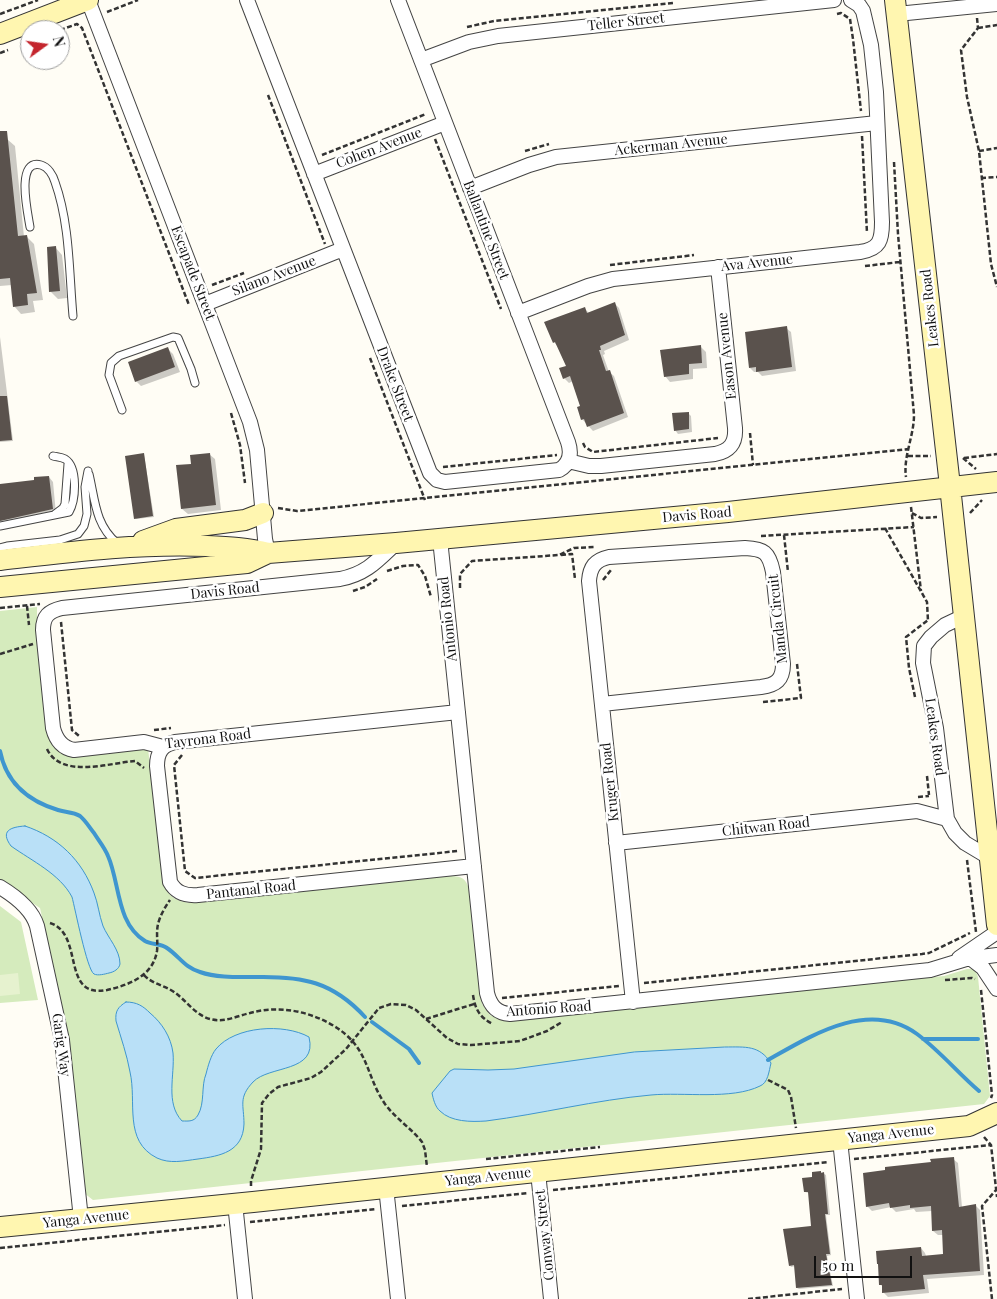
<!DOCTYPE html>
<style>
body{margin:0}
#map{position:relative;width:997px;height:1299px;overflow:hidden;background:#fffdf5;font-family:"Playfair Display",serif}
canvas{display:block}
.north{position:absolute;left:20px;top:20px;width:50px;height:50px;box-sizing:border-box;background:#fff;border:1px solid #a0a0a0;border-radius:50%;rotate:76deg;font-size:14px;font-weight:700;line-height:20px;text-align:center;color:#111}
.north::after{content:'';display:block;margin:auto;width:18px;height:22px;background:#c4262e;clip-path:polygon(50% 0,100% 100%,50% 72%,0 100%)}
.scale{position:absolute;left:814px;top:1256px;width:98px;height:22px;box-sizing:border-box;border:2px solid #111;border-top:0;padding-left:6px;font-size:15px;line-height:18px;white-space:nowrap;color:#111;-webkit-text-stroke:4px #fff;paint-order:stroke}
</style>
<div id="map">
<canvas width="997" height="1299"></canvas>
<div class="north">N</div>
<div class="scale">50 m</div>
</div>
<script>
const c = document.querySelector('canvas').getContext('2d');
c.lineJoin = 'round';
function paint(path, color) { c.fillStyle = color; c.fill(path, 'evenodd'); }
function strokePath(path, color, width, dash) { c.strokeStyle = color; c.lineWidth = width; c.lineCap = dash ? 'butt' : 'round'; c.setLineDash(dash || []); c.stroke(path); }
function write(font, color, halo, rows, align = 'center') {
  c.font = font + ' "Playfair Display",serif'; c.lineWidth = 5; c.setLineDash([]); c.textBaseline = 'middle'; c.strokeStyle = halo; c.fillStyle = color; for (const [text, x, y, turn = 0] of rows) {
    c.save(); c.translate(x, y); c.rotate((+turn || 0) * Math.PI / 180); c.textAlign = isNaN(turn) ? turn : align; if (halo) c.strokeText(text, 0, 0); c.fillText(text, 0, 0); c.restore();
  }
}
paint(new Path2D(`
 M37 607V622L50 739 59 751 148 748 163 882C167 897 179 903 194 903L451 876C462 876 466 879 469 889L482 1004 490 1015 504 1021 944 976 967 969H975L978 977 990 1096 984 1104 93 1200 84 1193 68 1033 40 908 0 882V611Z
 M0 906 21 922 38 1000 0 1003Z`), '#d5ebbd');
paint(new Path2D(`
 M18 973 20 994 0 996V975Z`), '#e6f2cf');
const water = new Path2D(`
 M25 826C58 837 82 860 94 893 98 903 99 915 103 926 108 938 120 950 120 964 119 969 114 972 109 973 105 974 98 976 94 974 87 970 75 908 72 897 60 874 32 861 11 846 0 831 10 827 25 826Z
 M126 1002C137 1002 143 1006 150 1013 162 1023 171 1037 173 1053 175 1075 165 1103 182 1121 189 1121 194 1122 198 1115 205 1103 201 1086 206 1074 208 1066 211 1055 216 1049 235 1026 284 1023 309 1037 318 1073 269 1065 253 1082 238 1098 244 1105 244 1124 243 1152 220 1156 198 1159 183 1161 170 1164 157 1158 123 1141 137 1102 130 1072 127 1055 121 1038 116 1021 115 1011 118 1007 126 1002Z
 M725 1047C746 1047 759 1045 771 1063 769 1071 768 1083 760 1086 732 1100 683 1092 651 1095 595 1100 541 1114 486 1121 471 1122 451 1122 440 1111 435 1107 433 1098 432 1093L450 1071 454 1069 488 1070 514 1069 634 1052Z`);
paint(water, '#b9e0f7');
strokePath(water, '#3f96cf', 1);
paint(new Path2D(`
 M7 139 15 146 24 237H27L34 244 43 300 33 301 35 312 21 314 14 306 12 285 0 286V140Z
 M55 247 62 255 67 298 58 299 51 292Z
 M615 304 619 308 629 340 604 351 605 354 603 355 609 372 614 376 628 417 593 431 582 419V407L573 381 569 383 564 378 567 367 558 347 554 342 584 308 589 313Z
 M786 328 791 332 796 371 762 376 758 372H754L750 368Z
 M0 337 13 441 0 442Z
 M700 346 706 352 707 368 693 369V379L670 382 665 376Z
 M168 349 173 354 180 372 141 386 136 381Z
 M688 413 691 416 692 432 678 434 675 430Z
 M209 454 215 459 221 510 188 514 182 509 177 467 192 465Z
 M144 455 154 517 136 519 135 518Z
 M49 477 53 482 56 514 0 523V485L35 481Z
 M953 1159 958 1163 962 1207 976 1206 980 1210 984 1275 927 1279 929 1293 888 1297 883 1292V1287L880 1284 921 1248 925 1253 926 1256 944 1255 943 1235H938L933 1231 932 1211 916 1212 914 1209 896 1212 891 1207 872 1211 867 1206 932 1163Z
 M821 1172 826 1175 830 1215H826L831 1255 827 1256 833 1286 799 1289 797 1288 796 1266 791 1267 790 1265 813 1227 809 1193 805 1192 813 1178Z`), '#0003');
strokePath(new Path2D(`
 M0 751C6 782 28 801 58 810 64 812 74 812 80 816 85 820 90 828 94 833 99 841 105 848 108 856 120 883 116 923 145 941 152 945 160 943 167 948 179 956 185 968 200 972 217 978 238 977 256 977 303 976 333 982 365 1017
 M372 1022 409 1049 419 1063
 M923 1039H978
 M768 1060C812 1035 869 999 917 1034 940 1051 958 1073 979 1091`), '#3f96cf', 4);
paint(new Path2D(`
 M0 131H7L18 236 27 235 37 293 27 294 28 305 13 307 10 278 0 279Z
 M56 246 60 291 49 292 47 247Z
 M615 302 625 335 600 346 601 350H599L606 371 610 370 624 413 587 427 584 419 581 420 577 407 580 406 570 376 563 379 559 368 566 366 555 342 553 343 544 322 585 307 587 313Z
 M787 326 792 367 756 372V367L749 368 745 332Z
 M701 345 702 363 689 364V374L664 377 660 350Z
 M168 347 175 367 135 382 128 362Z
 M0 396H7L12 440 0 441Z
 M689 412V429L674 431 672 413Z
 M144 453 153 516 134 519 125 456Z
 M210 453 216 505 181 509 176 465 191 464 190 455Z
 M49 476 53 509 0 521V484L34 480V477Z
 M954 1157 959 1207 976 1204 980 1271 923 1275 925 1289 882 1293V1285H879L878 1264H877L876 1251 921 1247 922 1256 943 1254 942 1230 932 1231 931 1206 910 1208V1205L890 1208 889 1203 866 1207 863 1173 885 1170V1167L931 1162 930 1159Z
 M821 1171V1173L824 1172 828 1214H825L830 1254H826L832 1285 796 1288 794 1265 789 1266 783 1229 811 1226 808 1192H804L802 1178 812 1177V1172Z`), '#5a524d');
const lane = new Path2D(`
 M30 227C28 214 15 158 41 165 48 167 53 175 55 182 70 224 69 272 73 316
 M122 410 109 375 111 363 119 356 173 337 178 338 191 369 195 383
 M89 474C95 499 95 525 117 543
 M55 514 63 508 65 504 68 464
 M0 526 69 512C76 500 78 467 65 459 61 457 57 457 53 456
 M0 548 7 546 60 540 78 534 84 526 87 514 85 487 88 471`);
const street = new Path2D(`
 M88 0 250 422 257 450 265 539 268 553
 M247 0 430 473 437 480 445 482 559 470C570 464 572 454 568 442L398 0
 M897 14 997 4
 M421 60 469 42 498 36 834 0
 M314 174 445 123
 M470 188 529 165 556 157 877 123
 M205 304 343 249
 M518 313 588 286 613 279 860 252C880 249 882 240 882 222L876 92 871 45 863 11 859 5 851 0
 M568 461 589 466H601L715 454C730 451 736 443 735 428L718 267
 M440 539 487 993C490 1005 496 1013 510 1014L930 970 966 959 997 955
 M964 616 945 625 931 637 924 646 923 663 936 728 947 819 955 833 965 843 990 858
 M602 704 761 687C776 685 783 680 783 664L773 572C769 552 764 549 745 548L609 557C595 560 590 567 589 581L633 1002
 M458 712 175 742C162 745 157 752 157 766L170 882C176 893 185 896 198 895L474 866
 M163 747 144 742 74 750C62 748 56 740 53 728L43 630C43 616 49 611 62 608L340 579C366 574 377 561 396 543
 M616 843 917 811 947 819
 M0 887C15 896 32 909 37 926L62 1040 81 1219
 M959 958 997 932
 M970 958 983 968 997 989
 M840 1140 857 1299
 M538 1172 551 1299
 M386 1187 398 1299
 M235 1203 245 1299`);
const secondary = new Path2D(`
 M895 0 950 486 997 925
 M0 34 88 0
 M143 541 176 529 245 520 263 513
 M0 560C69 552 138 543 207 546 228 547 248 548 268 553L396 543 728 512 997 482
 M0 587 247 563 268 553
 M0 1227 253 1202 969 1126 997 1113`);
strokePath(lane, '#444', 9);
strokePath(street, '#444', 16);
strokePath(secondary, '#333', 22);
strokePath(new Path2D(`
 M107 12 138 0
 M0 14 38 0
 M837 14 841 13 850 19 853 39 861 111
 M977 18 978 28 961 50 967 97 979 151 991 264 997 287
 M467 27 494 21 673 3
 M978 28 997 25
 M60 30 77 24 82 28 189 305
 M0 53 8 50
 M268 95 325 244
 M862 136 867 233
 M435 139 501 309
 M525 151 549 144
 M979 151 997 148
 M322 155 426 114
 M894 162 898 234 914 415C914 436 903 457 906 477
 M981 178 997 177
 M610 265 694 255
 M865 266 900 262
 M212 285 244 273
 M370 358 425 500
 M231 413 240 445 245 483
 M750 433 753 465
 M583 443 585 447 593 452 718 438
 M908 456H931
 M963 458 976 469
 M964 458 997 454
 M443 467 557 455
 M911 507 921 591
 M278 508 297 511 909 449
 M912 513 921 518 937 517
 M970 513 982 500
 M885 528 927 602 928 621
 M784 535 788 572
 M761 536 914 527
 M561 555 572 554 575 579
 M387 571 403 566 418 565 425 576 431 597
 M603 580 611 570
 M460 588V574L472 561 559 555 574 548 596 547
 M353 591 365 587 377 579
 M27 606 29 625
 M0 608 40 604
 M61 622 72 730 79 736
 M0 654 33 644
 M915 697 909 668 906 637 928 620
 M763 702 801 698 797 664
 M154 730 171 728
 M47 749C61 779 109 763 135 761L144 768
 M182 755 174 765 185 871 195 878 458 851
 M927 776 929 795
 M918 797 929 796
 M967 860 976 932
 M50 923C85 934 60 999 107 990 129 985 153 976 157 951 158 942 156 933 158 924 160 916 165 907 170 900
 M144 975C152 984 164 985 174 992 186 1000 195 1015 210 1019 224 1023 237 1016 250 1013 279 1005 309 1011 334 1026 370 1048 365 1075 385 1104 396 1119 411 1128 422 1142L425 1150 427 1167
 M945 980 972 978 975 979
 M644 983 922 954 929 953 970 933
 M981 990 992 1095 991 1098
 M473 995C475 1009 480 1018 493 1024
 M502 998 619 986
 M426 1019 474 1004
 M768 1080 788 1090 791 1097 796 1128
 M984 1137 991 1145 997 1197
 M486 1159 600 1147
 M854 1159 991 1145
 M251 1186V1181L261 1149 262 1103 269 1094 278 1087 311 1078 321 1072 346 1049 379 1008 391 1004 406 1005 416 1010 447 1038 458 1044 471 1045 520 1041 547 1031 562 1022
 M553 1190 829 1162
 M402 1206 528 1193
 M250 1222 376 1209
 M0 1248 225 1225
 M748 1299 842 1289
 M992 1299 982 1206 996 1190`), '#333', 2.5, [5, 2.5]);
strokePath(lane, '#fff', 7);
strokePath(street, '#fff', 14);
strokePath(secondary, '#fff6b0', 20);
write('14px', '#111', '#fff', [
 ["Teller Street",626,22,-6],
 ["Ackerman Avenue",671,145,-6],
 ["Cohen Avenue",379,148,-21],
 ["Ballantine Street",486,230,69],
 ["Ava Avenue",757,263,-6],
 ["Escapade Street",193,273,69],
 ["Silano Avenue",274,276,-21],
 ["Leakes Road",930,308,-96],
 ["Eason Avenue",727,356,-96],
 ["Drake Street",395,384,69],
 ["Davis Road",697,515,-5],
 ["Davis Road",225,591,-6],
 ["Antonio Road",448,619,-96],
 ["Manda Circuit",778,619,-96],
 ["Leakes Road",935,737,82],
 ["Tayrona Road",208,739,-7],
 ["Kruger Road",610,782,-96],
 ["Chitwan Road",766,827,-6],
 ["Pantanal Road",251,890,-6],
 ["Antonio Road",549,1009,-4],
 ["Garig Way",61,1045,82],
 ["Yanga Avenue",891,1134,-6],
 ["Yanga Avenue",488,1177,-6],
 ["Yanga Avenue",86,1219,-6],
 ["Conway Street",545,1235,-96]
]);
</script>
